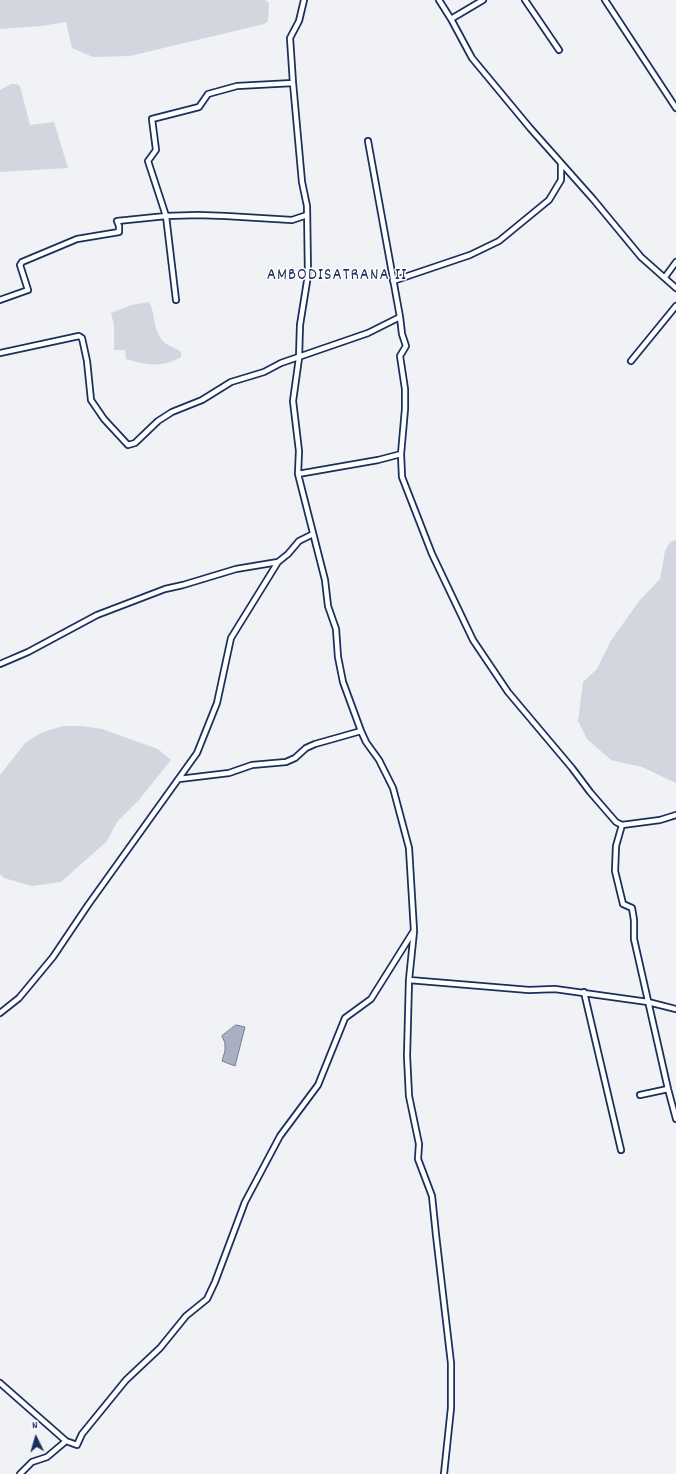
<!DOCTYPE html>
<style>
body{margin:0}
#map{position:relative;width:676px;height:1474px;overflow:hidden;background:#f1f2f5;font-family:Dekko,sans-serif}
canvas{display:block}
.north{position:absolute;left:16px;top:1418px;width:40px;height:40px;-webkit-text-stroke:3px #fff;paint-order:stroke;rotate:355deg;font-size:11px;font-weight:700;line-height:16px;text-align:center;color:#1b2f5e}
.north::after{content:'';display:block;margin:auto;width:14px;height:18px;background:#1b2f5e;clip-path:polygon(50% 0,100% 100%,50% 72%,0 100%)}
</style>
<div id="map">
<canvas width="676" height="1474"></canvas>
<div class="north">N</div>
</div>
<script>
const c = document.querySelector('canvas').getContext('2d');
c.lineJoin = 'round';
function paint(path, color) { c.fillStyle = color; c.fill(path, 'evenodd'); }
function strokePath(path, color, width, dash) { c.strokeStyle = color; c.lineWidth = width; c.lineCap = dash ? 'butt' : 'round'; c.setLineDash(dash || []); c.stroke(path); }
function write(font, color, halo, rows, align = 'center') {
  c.font = font + ' Dekko,sans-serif'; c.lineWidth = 3; c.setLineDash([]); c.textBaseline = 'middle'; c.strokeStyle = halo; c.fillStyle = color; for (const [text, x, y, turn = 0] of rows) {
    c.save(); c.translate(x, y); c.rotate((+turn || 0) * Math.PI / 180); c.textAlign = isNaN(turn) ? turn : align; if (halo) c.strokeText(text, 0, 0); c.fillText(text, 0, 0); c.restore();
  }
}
paint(new Path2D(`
 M0 0H265L269 3 268 21 264 24 130 56 93 57 72 48 66 22 41 26 0 29Z
 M11 84H16L20 86 30 125 54 122 68 168 0 172V90Z
 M149 302C156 314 152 327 162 340 166 346 175 347 181 352V357C162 368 146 365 126 359L125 350H114V325L111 313 131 305Z
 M676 540V783L642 767 611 760 587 739 578 721 583 682 597 669 610 642 639 601 660 579 665 551 670 542Z
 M63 726H82L102 729 158 749 171 760 138 801 117 822 107 841 61 882 32 886 4 878 0 874V775L26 742 43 732Z`), '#d2d6df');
const water = new Path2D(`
 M236 1025 245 1027 235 1066 222 1061 225 1051V1043L222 1036Z`);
paint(water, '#a8b0c2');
strokePath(water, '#707c9a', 1);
const street = new Path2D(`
 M304 0 299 21 290 38 293 83 302 182 307 206 308 275 300 325 299 358 293 401 299 451 298 474 325 580 328 606 336 629 338 657 343 682 361 731 366 742 379 760 393 788 409 848 414 931 409 980 407 1056 409 1096 419 1144 418 1159 432 1196 436 1235 451 1363V1408L444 1474
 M439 0 451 19 472 58 530 128 593 199 641 257 676 288
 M525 0 559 50
 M605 0 676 108
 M451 19 483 0
 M665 277 676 262
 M393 281 470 255 499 241 549 200 561 180V164
 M0 300 28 290 20 265 22 262 77 239 119 232V226L117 221 166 216 198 215 226 216 292 220 307 215
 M176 300 166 216 148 161 156 150 152 119 199 107 208 94 237 86 293 83
 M0 353 79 336 82 338 87 361 91 400 104 419 128 445 135 443 158 421 172 412 202 400 231 382 264 372 281 363 368 333 400 317 368 141
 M631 361 676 306
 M401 454 402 477 432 554 473 640 508 692 572 768 590 792 616 822 622 825 660 820 676 815
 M298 474 378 460 401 454 405 409V389L400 356 406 346 402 334 400 317
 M0 664 28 652 97 615 165 589 183 585 236 569 278 562
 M179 779 229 773 252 765 286 762 295 758 306 748 315 744 361 731
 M622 825 616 846 615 871 623 904 632 908 634 920V939L668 1089 676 1119
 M409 980 529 990 555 989 648 1002 676 1009
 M584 992 621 1150
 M0 1013 19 998 53 957 88 905 197 753 217 703 231 638 278 562 288 554 299 541 313 534
 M640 1095 668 1089
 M0 1383 66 1441 77 1445 82 1434 126 1380 160 1348 186 1316 207 1299 215 1282 245 1202 280 1136 318 1085 345 1018 371 999 413 932
 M20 1474 32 1462 47 1457 66 1441`);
strokePath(street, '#1b2f5e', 8);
strokePath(street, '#fff', 4.5);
c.letterSpacing = '1px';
write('17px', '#1b2f5e', '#fff', [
 ["AMBODISATRANA II",337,277]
]);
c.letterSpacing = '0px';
</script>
